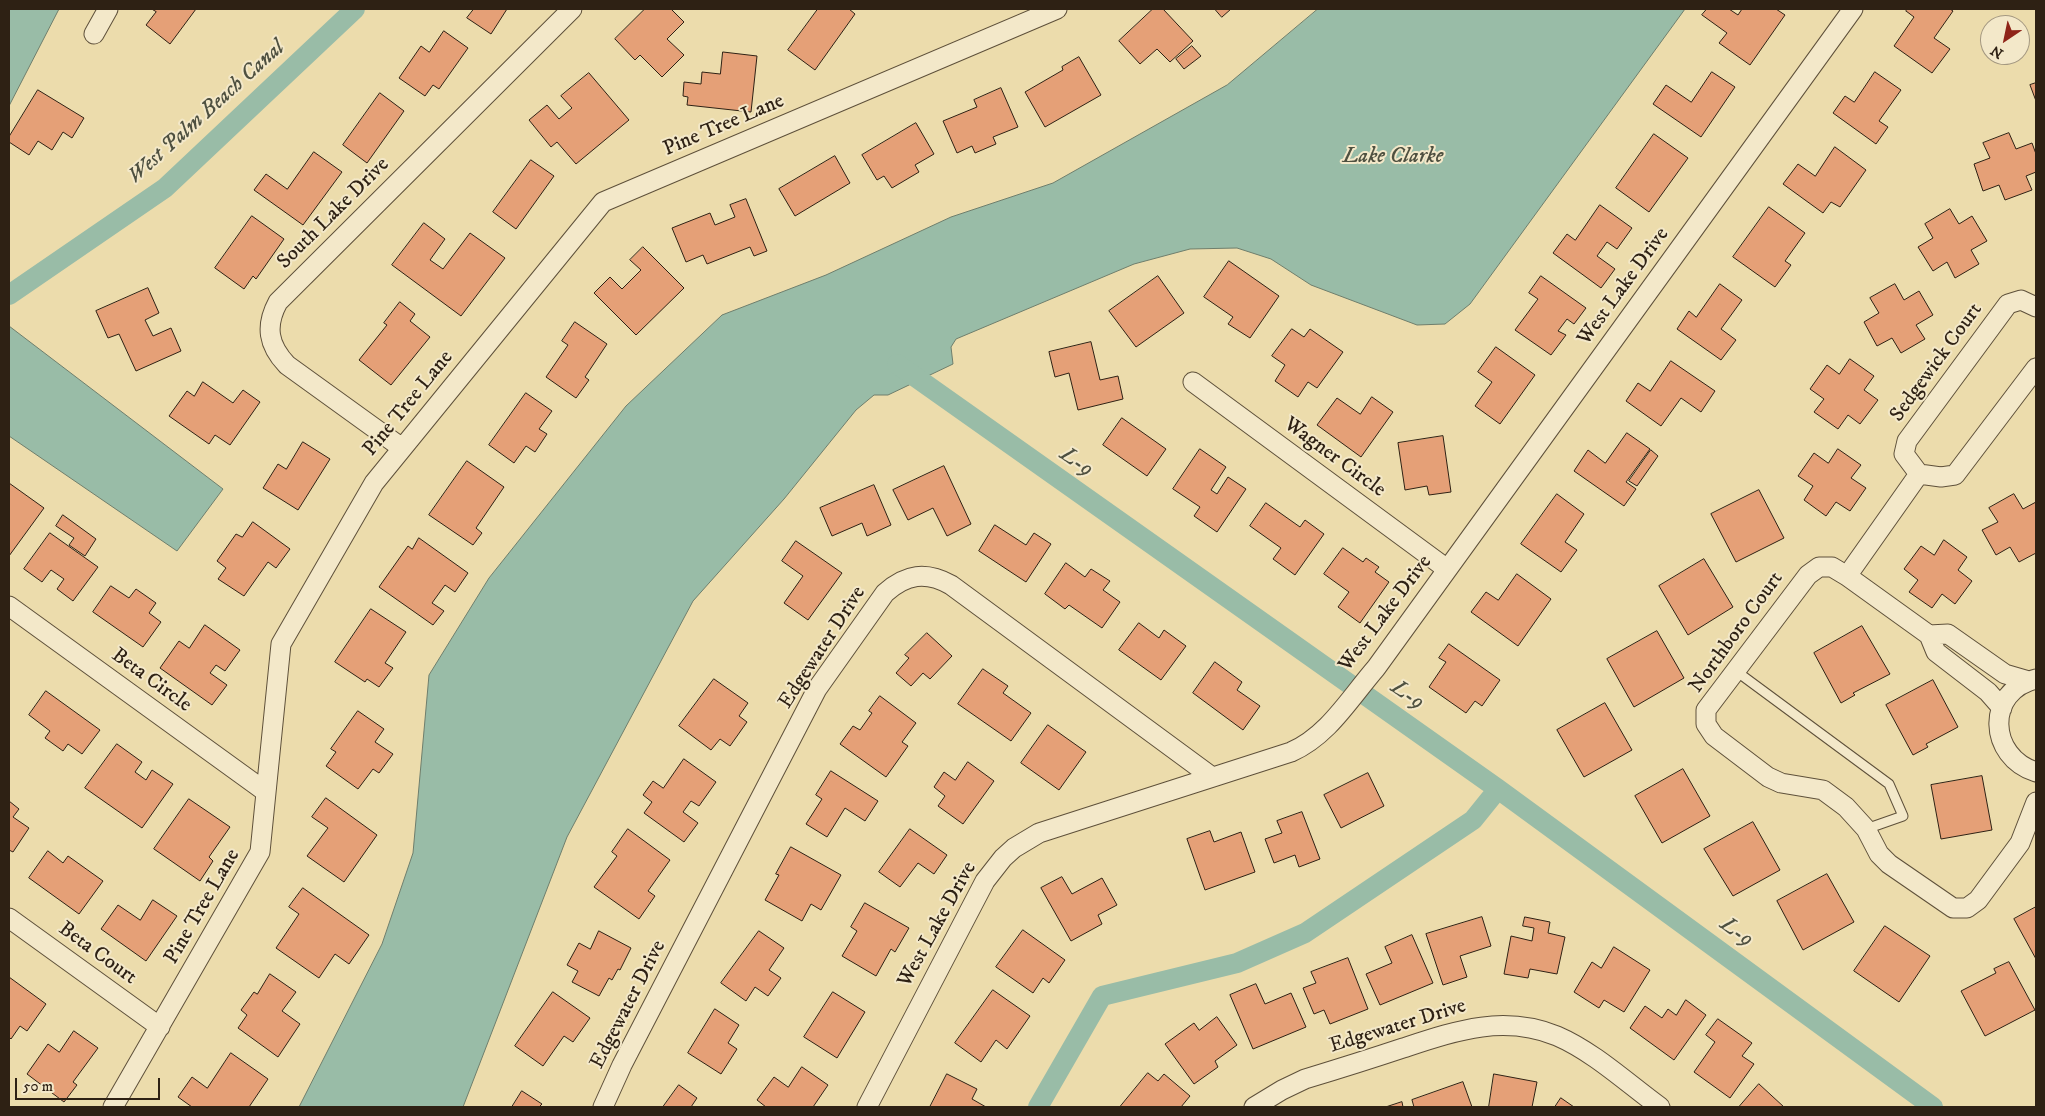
<!DOCTYPE html>
<style>
body{margin:0}
#map{position:relative;width:2045px;height:1116px;overflow:hidden;background:#ecdcac;font-family:"IM FELL DW Pica",serif}
canvas{display:block}
.frame{position:absolute;inset:0;border:10px solid #2e2114;pointer-events:none}
.north{position:absolute;left:1980px;top:15px;width:50px;height:50px;box-sizing:border-box;background:#f3e8c9;border:1px solid #a49881;border-radius:50%;rotate:214deg;font-size:14px;font-weight:700;line-height:20px;text-align:center;color:#2e2114}
.north::after{content:'';display:block;margin:auto;width:18px;height:22px;background:#8f2418;clip-path:polygon(50% 0,100% 100%,50% 72%,0 100%)}
.scale{position:absolute;left:15px;top:1078px;width:145px;height:22px;box-sizing:border-box;border:2px solid #2e2114;border-top:0;padding-left:6px;font-size:15px;line-height:18px;white-space:nowrap;color:#2e2114;-webkit-text-stroke:4px #f3e8c9;paint-order:stroke}
</style>
<div id="map">
<canvas width="2045" height="1116"></canvas>
<div class="frame"></div>
<div class="north">N</div>
<div class="scale">50 m</div>
</div>
<script>
const c = document.querySelector('canvas').getContext('2d');
c.lineJoin = 'round';
function paint(path, color) { c.fillStyle = color; c.fill(path, 'evenodd'); }
function strokePath(path, color, width, dash) { c.strokeStyle = color; c.lineWidth = width; c.lineCap = dash ? 'butt' : 'round'; c.setLineDash(dash || []); c.stroke(path); }
function write(font, color, halo, rows, align = 'center') {
  c.font = font + ' "IM FELL DW Pica",serif'; c.lineWidth = 4; c.setLineDash([]); c.textBaseline = 'middle'; c.strokeStyle = halo; c.fillStyle = color; for (const [text, x, y, turn = 0] of rows) {
    c.save(); c.translate(x, y); c.rotate((+turn || 0) * Math.PI / 180); c.textAlign = isNaN(turn) ? turn : align; if (halo) c.strokeText(text, 0, 0); c.fillText(text, 0, 0); c.restore();
  }
}
const water = new Path2D(`
 M9 9H59L9 106Z
 M1318 9H1685L1470 304 1445 324 1417 325 1311 285 1271 259 1237 248 1190 249 1134 264 956 339 951 347 953 364 888 395H874L856 410 784 499 693 601 567 837 463 1107H299L382 944 413 853 429 675 489 578 626 406 722 315 826 275 951 217 1053 183 1227 85Z
 M9 326 223 489 177 551 9 436Z`);
paint(water, '#99bca7');
strokePath(water, '#6e7e6c', 1);
strokePath(new Path2D(`
 M9 295 165 188 355 9
 M897 364 1498 789 1933 1107
 M1038 1107 1102 996 1237 963 1305 933 1473 820 1498 789`), '#99bca7', 20);
const building = new Path2D(`
 M152 9H196L170 44 146 25 156 12Z
 M474 9H507L491 34 467 18Z
 M645 9H671L684 22 667 39 684 55 662 77 640 55 635 60 615 39Z
 M818 9H849L855 14 815 70 788 50Z
 M1153 9H1163L1193 41 1170 62 1157 49 1140 64 1119 41Z
 M1215 9H1231L1222 17Z
 M1707 9H1729L1738 15 1742 9H1776L1785 15 1750 65 1719 43 1727 33 1702 15Z
 M1908 9H1950L1953 11 1934 38 1950 49 1932 73 1894 46 1914 17 1906 11Z
 M444 31 468 48 439 89 433 85 425 96 399 78 421 46 429 52Z
 M1192 46 1201 56 1184 69 1176 59Z
 M723 52 757 56 751 112 687 105 688 97 683 96 684 82 701 84 702 72 720 74Z
 M1079 57 1101 95 1045 127 1025 92 1063 70 1062 67Z
 M1712 72 1735 87 1701 137 1653 104 1666 85 1691 102Z
 M1875 72 1901 90 1879 121 1888 127 1876 144 1833 113 1845 96 1854 102Z
 M589 73 629 120 576 164 557 142 551 147 529 120 547 105 559 119 572 108 561 96Z
 M2036 83V101L2030 85Z
 M1001 88 1018 127 993 137 996 144 975 153 972 146 957 153 943 121 977 107 974 100Z
 M38 90 84 118 72 138 63 132 52 150 38 141 29 155 9 142V137Z
 M380 93 404 111 367 163 343 145Z
 M916 123 934 154 915 165 919 172 892 188 884 176 877 180 862 155Z
 M2009 133 2016 149 2032 143 2036 154V172L2026 176 2032 190 2005 200 1999 185 1983 191 1974 164 1990 158 1983 143Z
 M1654 134 1688 158 1649 212 1616 188Z
 M1835 147 1866 170 1840 207 1831 202 1823 213 1783 184 1798 164 1815 176Z
 M314 152 342 172 303 225 254 190 266 174 287 189Z
 M835 156 850 183 795 216 779 189Z
 M531 160 554 176 516 229 493 212Z
 M746 199 767 251 754 256 750 247 707 264 703 255 686 262 672 228 710 213 715 225 735 217 730 205Z
 M1600 205 1632 228 1617 249 1607 242 1597 256 1615 269 1601 288 1553 253 1567 234 1575 240Z
 M1769 207 1805 233 1785 261 1791 265 1775 287 1733 257Z
 M1950 209 1959 224 1972 216 1987 241 1971 250 1979 264 1955 278 1947 262 1933 271 1918 247 1933 238 1925 224Z
 M252 216 284 239 256 279 253 276 244 289 215 268Z
 M424 223 445 239 430 260 443 269 470 233 505 258 461 316 392 265Z
 M643 247 684 288 636 335 594 293 610 277 622 289 641 270 630 260Z
 M1229 261 1279 296 1250 338 1228 324 1233 317 1204 297Z
 M1158 276 1184 313 1136 347 1109 311Z
 M1541 276 1586 308 1574 324 1567 319 1558 331 1566 335 1551 355 1515 330 1538 299 1529 293Z
 M1720 284 1742 300 1721 329 1736 340 1721 360 1677 329 1689 311 1696 317Z
 M1895 284 1904 300 1919 291 1933 315 1916 325 1925 339 1901 353 1892 338 1877 346 1864 322 1879 313 1870 298Z
 M148 288 159 313 145 320 153 336 171 328 181 351 136 371 119 334 108 338 96 311Z
 M400 302 415 314 410 321 430 337 391 385 359 360 387 325 384 323Z
 M575 322 607 344 585 377 589 380 576 398 546 377 568 345 562 341Z
 M1292 329 1304 337 1310 329 1343 352 1317 388 1308 382 1298 397 1275 381 1285 365 1272 356Z
 M1091 342 1100 380 1118 376 1123 399 1078 410 1069 373 1055 377 1049 352Z
 M1496 347 1535 375 1500 424 1475 406 1492 382 1478 372Z
 M1850 359 1874 376 1864 390 1878 400 1860 424 1848 415 1838 429 1814 412 1824 399 1810 389 1827 365 1839 374Z
 M1671 361 1715 391 1701 412 1681 398 1661 426 1626 401 1638 383 1650 391Z
 M203 382 233 403 243 390 260 402 230 445 215 435 209 444 169 416 187 391 194 396Z
 M526 393 552 411 539 429 547 434 535 452 526 446 514 463 489 445Z
 M1372 397 1393 412 1361 457 1317 425 1337 398 1360 414Z
 M1122 418 1166 449 1147 476 1103 445Z
 M1627 433 1650 449 1626 482 1636 489 1624 506 1574 471 1588 450 1605 463Z
 M1443 436 1451 492 1429 495 1427 486 1405 490 1398 443Z
 M303 442 330 459 298 510 263 488 278 464 286 469Z
 M1200 449 1226 467 1211 490 1217 494 1228 477 1246 489 1217 532 1194 516 1200 507 1173 489Z
 M1838 449 1861 465 1851 478 1866 488 1850 511 1836 502 1826 516 1804 500 1813 486 1798 476 1814 453 1828 463Z
 M1651 450 1658 456 1637 486 1629 481Z
 M467 461 504 487 476 528 482 533 473 545 429 515Z
 M944 466 971 524 947 536 933 508 908 520 893 490Z
 M9 483 44 508 9 556Z
 M874 485 891 525 867 536 862 523 832 536 820 508Z
 M1759 490 1784 538 1736 562 1711 514Z
 M1557 494 1584 514 1565 542 1577 550 1561 572 1521 544Z
 M2014 494 2023 509 2036 502V553L2019 562 2010 547 1996 555 1982 530 1998 522 1989 508Z
 M1266 503 1300 527 1305 520 1324 534 1295 575 1273 559 1281 548 1250 526Z
 M63 515 96 539 85 556 69 545 74 538 56 526Z
 M253 522 290 549 276 568 268 562 244 596 218 579 226 568 217 561 236 534 242 537Z
 M995 525 1026 545 1034 533 1051 544 1026 582 979 551Z
 M50 533 98 567 73 601 57 589 64 579 51 570 42 582 24 569Z
 M419 538 468 573 455 592 445 585 432 603 444 611 433 625 379 587 408 546 412 549Z
 M1944 540 1967 557 1958 570 1972 581 1955 604 1942 594 1932 608 1909 592 1918 580 1904 569 1921 546 1934 555Z
 M796 541 842 573 808 620 784 603 803 576 782 561Z
 M1343 548 1363 562 1366 558 1379 567 1375 572 1389 582 1360 623 1338 607 1349 592 1324 574Z
 M1704 559 1733 607 1688 635 1659 586Z
 M1066 563 1085 577 1091 569 1110 581 1103 590 1120 602 1102 628 1069 605 1065 609 1045 594Z
 M1517 574 1551 599 1518 646 1471 612 1486 592 1498 600Z
 M111 586 129 598 136 589 156 603 149 613 161 622 143 647 93 612Z
 M371 609 406 632 385 663 393 668 379 687 367 679 365 682 335 662Z
 M1139 623 1159 638 1164 630 1186 646 1161 680 1119 650Z
 M205 625 240 650 225 671 216 665 210 673 227 685 212 705 160 668 179 641 189 648Z
 M1862 626 1890 674 1853 693 1855 695 1841 703 1814 653Z
 M1657 631 1684 678 1634 707 1607 659Z
 M927 633 952 656 930 679 923 673 911 686 896 673 909 658 905 655Z
 M1449 644 1500 680 1482 706 1475 701 1466 713 1429 687 1446 662 1439 658Z
 M1215 662 1242 682 1237 690 1260 706 1243 730 1193 693Z
 M983 669 1008 686 1003 693 1031 713 1011 741 958 704Z
 M714 679 748 703 739 716 747 722 730 746 720 739 711 750 679 726Z
 M1933 680 1958 727 1926 744 1928 747 1913 755 1886 705Z
 M46 691 100 730 82 754 68 744 63 751 45 738 50 731 29 715Z
 M880 696 916 723 902 742 908 746 886 777 840 744 853 726 860 730 872 713 869 711Z
 M1605 703 1632 750 1584 777 1557 730Z
 M358 711 384 729 375 742 393 754 379 773 373 769 358 789 326 766 336 752 331 749Z
 M1048 725 1086 752 1059 790 1021 763Z
 M117 744 142 762 135 772 146 780 152 770 173 784 142 828 85 788Z
 M684 759 716 782 699 806 691 801 683 812 698 823 684 842 644 813 652 802 643 795 653 781 663 788Z
 M968 762 994 781 963 824 938 806 945 796 934 787 944 772 955 780Z
 M1683 769 1710 816 1662 843 1635 796Z
 M831 771 878 801 865 821 845 808 827 837 806 824 822 799 816 795Z
 M1368 773 1384 806 1341 828 1324 795Z
 M1982 776 1992 830 1941 839 1931 785Z
 M326 798 377 835 344 882 307 856 328 828 312 817Z
 M189 799 230 827 209 857 213 861 200 881 154 849Z
 M9 801 19 809 13 817 29 828 13 852 9 850Z
 M1302 812 1320 859 1299 867 1295 855 1274 863 1265 839 1282 833 1277 821Z
 M1753 822 1780 870 1733 896 1704 849Z
 M628 829 670 860 648 891 655 896 639 919 594 887 617 856 612 852Z
 M910 829 947 855 934 874 918 863 900 887 879 872Z
 M1210 831 1214 842 1241 832 1255 872 1205 890 1187 839Z
 M791 847 841 875 821 910 811 904 802 921 765 900 779 875 776 874Z
 M48 851 63 863 68 856 103 881 79 914 29 878Z
 M1827 874 1854 922 1803 950 1777 901Z
 M1062 877 1072 894 1102 878 1117 905 1098 915 1102 924 1071 941 1041 888Z
 M303 888 369 935 349 964 335 954 319 978 276 948 299 914 289 907Z
 M153 900 177 916 146 961 101 929 118 905 140 920Z
 M865 903 909 928 895 952 891 949 876 976 842 956 857 931 851 927Z
 M2036 907V959L2014 919Z
 M1482 917 1491 946 1460 956 1467 977 1443 985 1426 934Z
 M1525 917 1550 922 1548 933 1565 937 1557 974 1530 969 1528 978 1504 974 1511 936 1532 941 1534 928 1523 926Z
 M1885 926 1930 956 1899 1002 1854 971Z
 M1023 930 1065 960 1049 983 1043 978 1033 993 996 967Z
 M599 931 631 948 620 970 618 969 612 980 609 978 599 996 572 982 578 971 567 965 579 943 590 949Z
 M759 931 784 948 769 970 781 978 768 996 755 987 746 1001 721 983Z
 M1412 935 1433 983 1380 1005 1366 974 1392 963 1385 947Z
 M1614 947 1650 970 1624 1012 1604 1000 1599 1008 1574 992 1592 962 1601 968Z
 M1348 958 1368 1009 1330 1024 1324 1010 1314 1014 1303 988 1316 983 1311 972Z
 M2009 962 2035 1010 1985 1036 1961 991 1996 973 1994 969Z
 M270 974 296 992 282 1011 300 1024 278 1057 238 1028 247 1015 241 1010 254 992 257 994Z
 M9 977 46 1004 27 1031 20 1026 11 1039 9 1037Z
 M1256 984 1265 1004 1291 993 1306 1027 1253 1049 1230 995Z
 M993 990 1030 1016 1007 1049 996 1040 981 1062 955 1043Z
 M553 992 590 1018 573 1042 564 1036 543 1066 515 1046Z
 M833 992 865 1012 837 1058 804 1037Z
 M1686 1000 1706 1015 1674 1060 1630 1028 1645 1006 1662 1018 1668 1009 1676 1015Z
 M715 1009 739 1025 728 1043 737 1049 721 1074 688 1053Z
 M1217 1017 1237 1045 1215 1061 1218 1067 1194 1084 1165 1044 1194 1023 1199 1030Z
 M1718 1019 1752 1043 1742 1056 1754 1064 1730 1098 1694 1072 1715 1042 1706 1035Z
 M74 1031 98 1048 73 1082 77 1085 64 1102 27 1074 48 1044 59 1052Z
 M231 1053 268 1079 249 1107H192L178 1097 192 1077 207 1088Z
 M802 1067 828 1085 813 1107H766L757 1100 774 1077 788 1087Z
 M1148 1073 1158 1081 1164 1074 1190 1096 1181 1107H1120Z
 M947 1074 977 1089 972 1099 986 1107H930Z
 M1494 1074 1537 1082 1532 1107H1489Z
 M1463 1082 1472 1107H1414L1412 1100Z
 M1759 1084 1784 1107H1739Z
 M679 1085 697 1098 691 1107H663Z
 M522 1091 542 1104 539 1107H512Z
 M1561 1098 1574 1107H1555Z
 M1402 1102 1403 1107H1386Z`);
paint(building, '#e5a077');
strokePath(building, '#2e2114', 1);
const service = new Path2D(`
 M1736 671 1889 784 1903 816 1866 829`);
const minor = new Path2D(`
 M94 34 108 9
 M2036 307 2021 300 2008 304 1907 441 1904 454 1919 474 1941 477 1955 475 2036 368
 M1193 382 1447 569
 M402 448 287 365C268 345 265 326 278 302L572 9
 M1847 576 1919 474
 M9 606 266 792
 M1929 635 1948 634 2005 674 2029 681
 M2036 679C1985 691 1988 757 2036 772
 M2002 708 1988 692 1936 652 1929 635 1847 576 1832 567H1819L1808 575 1706 710V724L1714 736 1768 777 1781 783 1823 790 1846 807 1866 829 1879 854 1889 864 1953 908H1967L1978 900 2020 843 2036 802
 M9 918 160 1027
 M113 1107 260 852 281 644 374 483 603 202 1057 9
 M603 1107 622 1065 817 689 885 593C906 574 926 571 951 585L1212 777
 M867 1107 985 881 1003 858 1014 848 1039 833 1291 752C1328 736 1350 698 1376 668L1853 9
 M1254 1107 1282 1090 1305 1079C1338 1069 1370 1059 1403 1048 1455 1031 1503 1014 1557 1036 1594 1052 1627 1083 1660 1107`);
strokePath(service, '#5e503a', 11);
strokePath(minor, '#5e503a', 21);
strokePath(service, '#f3e8c9', 9);
strokePath(minor, '#f3e8c9', 19);
write('21px', '#2e2114', '#f3e8c9', [
 ["Pine Tree Lane",724,126,-23],
 ["South Lake Drive",334,214,-45],
 ["West Lake Drive",1624,287,-54],
 ["Sedgewick Court",1937,363,-54],
 ["Pine Tree Lane",409,404,-51],
 ["Wagner Circle",1334,458,36],
 ["West Lake Drive",1386,614,-53],
 ["Northboro Court",1737,633,-54],
 ["Edgewater Drive",823,648,-57],
 ["Beta Circle",151,681,36],
 ["Pine Tree Lane",203,907,-60],
 ["West Lake Drive",938,925,-61],
 ["Beta Court",97,954,36],
 ["Edgewater Drive",629,1005,-63],
 ["Edgewater Drive",1398,1027,-17]
]);
write('italic 22px', '#4e5040', '#f3e8c9', [
 ["West Palm Beach Canal",207,113,-42],
 ["Lake Clarke",1393,157],
 ["L-9",1076,463,35],
 ["L-9",1407,696,35],
 ["L-9",1736,933,36]
]);
</script>
